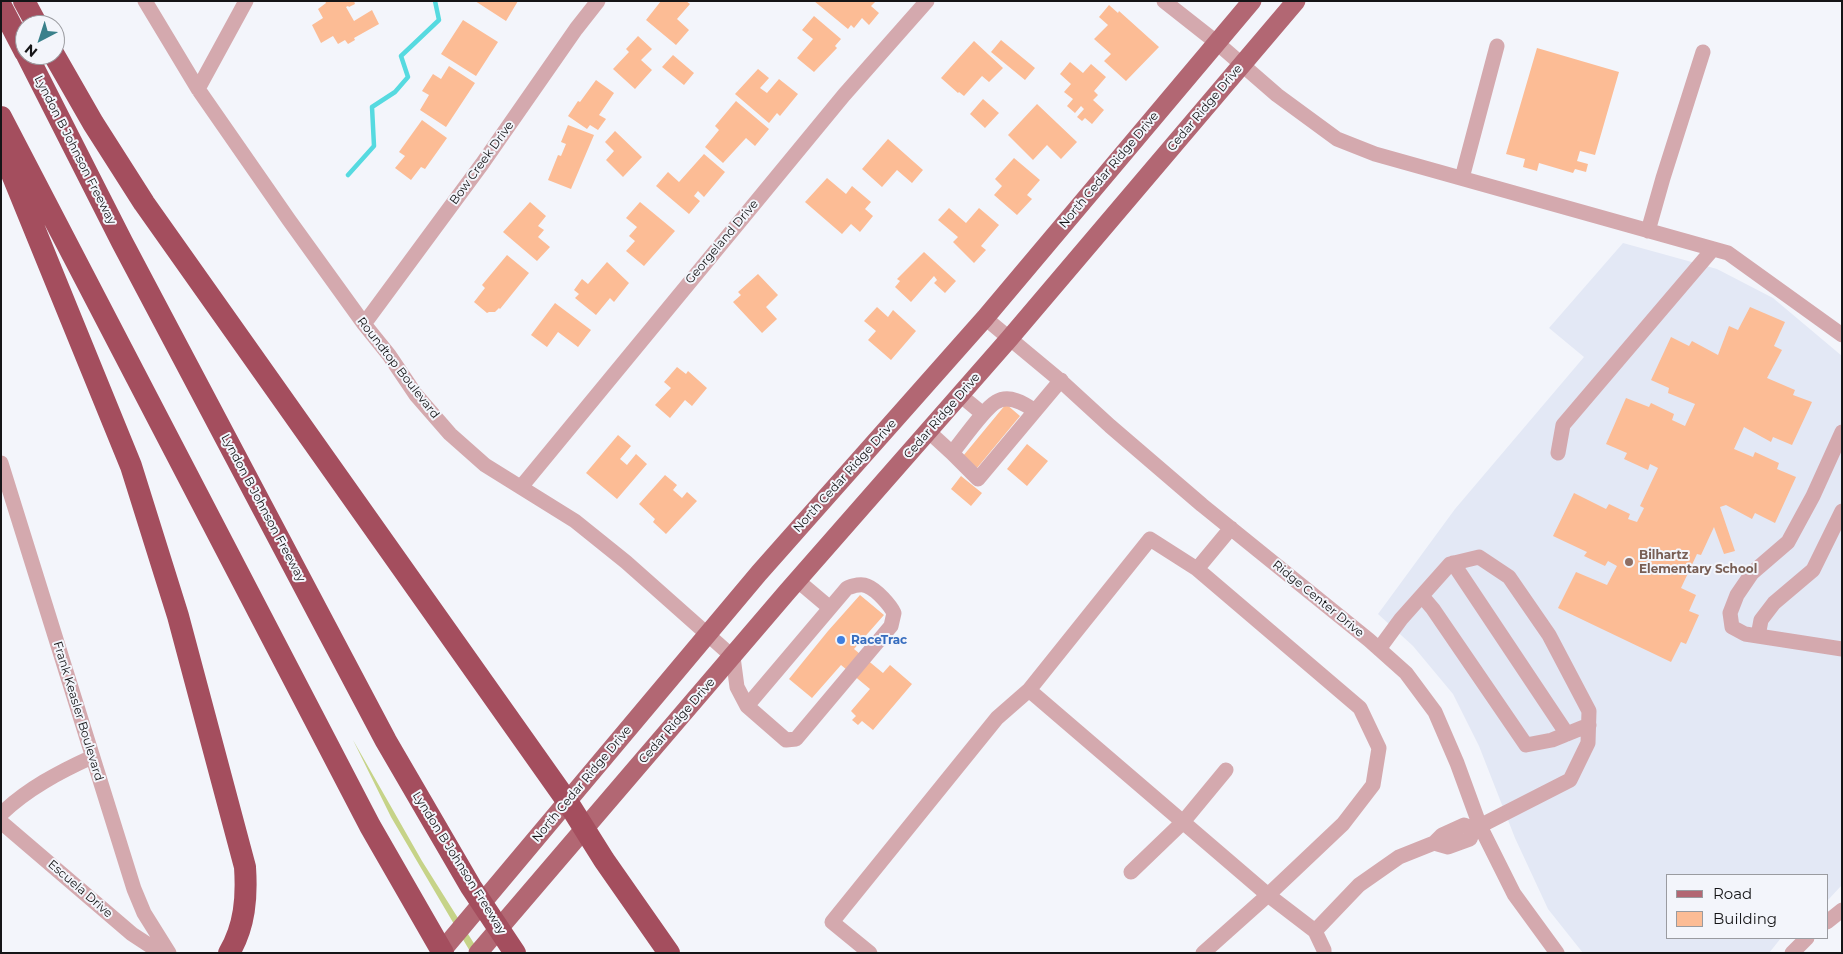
<!DOCTYPE html>
<html>
<head>
<meta charset="utf-8">
<style>
	body { margin:0 }
	#map { position:relative; width:1843px; height:954px; overflow:hidden; background:#f3f5fb; font-family:Montserrat,sans-serif }
	canvas { display:block }
	.frame { position:absolute; inset:0; border:2px solid #151517; pointer-events:none }
	.legend { position:absolute; left:1666px; top:874px; width:162px; height:65px; box-sizing:border-box; background:#f3f5fb; border:1px solid #9a9ba0; margin:0; padding:6px 9px; list-style:none; font-size:15px; color:#151517 }
	.legend li { display:flex; align-items:center; gap:10px; height:25px }
	.legend b { width:25px; border:1px solid #9a9ba0 }
	.north { position:absolute; left:15px; top:15px; width:50px; height:50px; box-sizing:border-box; background:#f3f5fb; border:1px solid #9a9ba0; border-radius:50%; rotate:220deg; font-size:14px; font-weight:700; line-height:20px; text-align:center; color:#151517 }
	.north::after { content:''; display:block; margin:auto; width:18px; height:22px; background:#3a808b; clip-path:polygon(50% 0,100% 100%,50% 72%,0 100%) }
</style>
</head>
<body>
<div id="map">
<canvas width="1843" height="954"></canvas>
<div class="frame"></div>
<ul class="legend">
<li><b style="height:6px;background:#b26773"></b>Road</li>
<li><b style="height:14px;background:#fcbc95"></b>Building</li>
</ul>
<div class="north">N</div>
</div>
<script>
const ctx = document.querySelector('canvas').getContext('2d');
ctx.lineJoin = 'round';
function fill(path, color) { ctx.fillStyle = color; ctx.fill(path, 'evenodd'); }
function strokePath(path, color, width, dash) { ctx.strokeStyle = color; ctx.lineWidth = width; ctx.lineCap = dash ? 'butt' : 'round'; ctx.setLineDash(dash || []); ctx.stroke(path); }
function write(font, color, halo, rows, align = 'center') {
  ctx.font = font + ' Montserrat,sans-serif'; ctx.lineWidth = 4; ctx.setLineDash([]); ctx.textBaseline = 'middle'; ctx.strokeStyle = halo; ctx.fillStyle = color; for (const [text, x, y, turn = 0] of rows) {
    ctx.save(); ctx.translate(x, y); ctx.rotate((+turn || 0) * Math.PI / 180); ctx.textAlign = isNaN(turn) ? turn : align; if (halo) ctx.strokeText(text, 0, 0); ctx.fillText(text, 0, 0); ctx.restore();
  }
}
fill(new Path2D(`
	M1623 243 1717 269 1773 298 1842 356V885L1827 901V875H1667V938H1781L1769 953H1583L1548 909 1515 838 1479 746 1453 694 1413 646 1378 614 1455 509 1584 357 1549 328Z`), '#e3e8f5');
fill(new Path2D(`
	M353 740 422 861 480 953H471L391 817Z`), '#c6d388');
strokePath(new Path2D(`
	M348 175 374 146 372 107 395 92 408 77 401 56 439 20 435 1`), '#56dae0', 4.5);
fill(new Path2D(`
	M325 1H354L355 4 349 7 348 6 346 7 354 21 372 10 379 24 354 38 355 40 348 44 345 40 338 44 333 36 321 43 312 25 323 18 318 9 326 3Z
	M475 1H518L506 21Z
	M661 1H686L690 4 677 19 689 30 676 45 646 20Z
	M814 1H876L871 6 879 13 869 25 862 18 854 28 851 25 848 29Z
	M1109 5 1118 13 1119 11 1159 47 1126 81 1104 61 1111 54 1094 39 1108 25 1099 17Z
	M814 16 841 39 835 46 837 48 814 72 797 58 813 39 802 30Z
	M463 20 498 42 476 76 441 54Z
	M638 36 652 49 641 60 652 70 635 89 613 69 629 52 626 49Z
	M1001 40 1035 68 1025 80 991 52Z
	M974 41 1003 68 989 82 982 76 964 96 959 92 958 93 941 78Z
	M1537 48 1619 72 1595 155 1580 151 1577 161 1588 164 1586 172 1575 169 1573 173 1539 163 1537 171 1523 167 1525 159 1506 154Z
	M673 55 694 73 684 85 662 67Z
	M1070 62 1083 73 1091 64 1106 77 1094 91 1098 95 1093 100 1104 110 1092 124 1085 118 1082 121 1077 117 1084 109 1081 106 1075 113 1067 106 1073 99 1064 92 1071 84 1060 74Z
	M449 66 475 83 446 127 420 110 429 95 422 91 433 74 441 79Z
	M758 69 769 78 760 88 767 93 779 79 798 94 780 116 777 113 769 123 735 94Z
	M596 80 614 93 599 115 606 119 598 130 590 125 587 129 568 116 578 101 580 102Z
	M983 99 999 113 985 128 970 114Z
	M736 101 769 129 755 146 746 138 723 163 705 147 719 130 715 126Z
	M1037 104 1077 142 1061 159 1047 145 1033 160 1008 135Z
	M422 120 447 138 425 169 421 167 411 180 395 168 405 156 399 152Z
	M568 125 594 135 571 189 548 180 558 155 561 156 566 144 561 142Z
	M615 131 642 157 623 177 606 160 614 151 605 142Z
	M888 139 923 170 912 183 897 170 882 187 862 169Z
	M704 154 725 172 704 197 698 191 694 196 700 201 689 214 656 186 668 172 679 182Z
	M1014 158 1040 180 1027 195 1032 199 1017 215 994 195 1002 186 995 179Z
	M827 178 846 194 852 186 871 202 865 209 873 216 860 232 851 224 842 234 805 202Z
	M530 202 546 216 538 226 544 230 538 237 550 247 537 261 503 232Z
	M640 202 675 231 644 266 626 251 635 241 629 236 637 227 626 218Z
	M949 208 966 223 979 208 999 225 981 246 986 250 974 263 953 242 958 237 938 220Z
	M924 252 956 281 945 293 934 283 937 280 934 276 911 302 895 287 900 281 897 279Z
	M507 255 529 273 500 309 499 308 495 312H489L487 313 474 302 485 288 482 285Z
	M607 262 629 283 614 302 610 298 596 315 575 298 579 294 574 290 582 279 588 284Z
	M758 274 778 295 766 307 777 319 762 333 733 302 741 295 738 292Z
	M555 303 591 330 578 347 558 332 547 347 531 335Z
	M877 307 888 317 893 310 916 331 891 360 868 340 876 331 864 321Z
	M1750 307 1785 322 1774 346 1782 350 1767 378 1795 390 1793 395 1812 402 1792 445 1773 437 1771 442 1744 427 1734 449 1753 457 1755 452 1779 463 1777 469 1796 477 1775 523 1755 513 1752 519 1726 505 1720 507 1735 551 1724 554 1714 527 1701 555 1697 554 1681 588 1696 595 1689 611 1699 615 1686 644 1681 642 1671 662 1558 608 1576 572 1607 585 1617 566 1608 561 1605 566 1584 556 1587 552 1553 536 1574 493 1606 509 1609 504 1630 514 1628 519 1637 522 1644 508 1640 506 1658 468 1650 464 1648 470 1624 459 1627 453 1606 444 1626 398 1649 407 1651 403 1674 414 1672 420 1685 426 1695 404 1668 393 1669 388 1651 380 1671 337 1689 346 1692 341 1718 355 1729 326 1738 330Z
	M677 367 686 374 688 371 707 388 692 406 685 400 670 418 655 405 671 388 664 382Z
	M1006 404 1020 416 977 468 963 456Z
	M618 435 631 446 620 459 627 465 636 454 647 464 617 499 586 473Z
	M1027 444 1048 461 1027 486 1007 469Z
	M665 475 677 485 673 490 682 498 687 492 697 501 666 534 653 522 655 519 639 504Z
	M961 476 982 493 971 506 951 489Z
	M860 595 884 615 854 649 883 673 890 665 912 684 873 730 862 721 858 725 852 720 856 716 851 711 870 689 841 665 812 698 789 679 828 631Z`), '#fcbc95');
strokePath(new Path2D(`
	M145 1 198 89 289 220 364 324 389 355 416 395 450 434 485 465 575 521 626 562 733 657 737 687 747 706 786 740 796 739 891 626 894 613C890 605 877 590 867 586 861 583 853 586 847 588L747 706
	M1164 1 1216 42 1277 95 1337 139 1375 154 1728 253 1842 335
	M198 89 246 1
	M1462 178 1497 46
	M1648 231 1663 178 1703 52
	M985 318 1062 382 1110 426 1202 505 1369 640 1406 673 1435 712 1457 763 1480 826 1514 894 1557 953
	M364 324 482 164 576 29 598 1
	M960 395 983 414
	M928 431 952 453C962 441 984 409 996 402 1009 394 1024 403 1035 411
	M1842 432 1813 496 1788 542 1752 573 1737 595 1730 613 1732 627 1745 634 1842 649
	M952 453 978 479 1061 380
	M1558 453 1563 425 1713 249
	M1 463 134 889 144 913 169 953
	M521 487 844 95 927 1
	M1453 563 1567 734
	M1197 569 1360 708 1379 748 1373 785 1343 824 1268 895 1029 690 1150 539 1197 569 1231 528
	M798 581 830 608
	M1422 596 1433 609 1526 745 1552 740 1589 725
	M1758 636 1761 620 1774 603 1813 570 1842 511
	M1379 649 1401 619 1450 564 1479 557 1509 577 1549 635 1589 711 1588 743 1570 780 1474 829 1470 839 1448 847 1434 843
	M1 814C27 789 59 772 92 757
	M1 822 132 934 161 953
	M1131 872 1183 822 1226 770
	M1827 922 1842 910
	M1315 931 1359 885 1399 857 1434 843 1442 835 1464 825 1474 829
	M870 953 832 922 997 718 1029 690
	M1203 953 1268 895 1315 931 1324 950V953
	M1792 953 1807 938`), '#d4a9ae', 15);
strokePath(new Path2D(`
	M440 953 759 573 985 318 1252 1
	M478 953 787 592 1009 339 1296 1`), '#b26773', 19);
strokePath(new Path2D(`
	M24 1 37 25
	M1 6 25 52
	M27 55 122 242 386 741 471 887 515 953
	M54 55 93 123 144 203 567 801 604 860 669 953
	M1 117 370 826 443 953
	M1 147 131 466 178 616 245 867C247 897 245 926 229 953`), '#a44e5e', 22);
for (const [x, y, r, color] of [
	[1629,562,5,"#8d6e63"],
	[841,640,5,"#3f7fe0"]
]) { const dot = new Path2D(); dot.arc(x, y, r, 0, 2 * Math.PI); ctx.fillStyle = color; ctx.fill(dot); strokePath(dot, '#f3f5fb', 2); }
write('12px', '#151517', '#f3f5fb', [
	["Cedar Ridge Drive",1205,108,-50],
	["Lyndon B Johnson Freeway",75,150,63],
	["Bow Creek Drive",482,163,-54],
	["North Cedar Ridge Drive",1109,170,-50],
	["Georgeland Drive",722,242,-50],
	["Roundtop Boulevard",398,368,52],
	["Cedar Ridge Drive",942,416,-49],
	["North Cedar Ridge Drive",845,476,-48],
	["Lyndon B Johnson Freeway",263,508,62],
	["Ridge Center Drive",1318,599,39],
	["Frank Keasler Boulevard",78,711,73],
	["Cedar Ridge Drive",677,721,-49],
	["North Cedar Ridge Drive",582,784,-50],
	["Lyndon B Johnson Freeway",459,863,58],
	["Escuela Drive",80,889,41]
]);
write('bold 12px', '#785e54', '#f3f5fb', [
	["Bilhartz",1639,555],
	["Elementary School",1639,569]
], 'left');
write('bold 12px', '#366cbe', '#f3f5fb', [
	["RaceTrac",851,640]
], 'left');
</script>
</body>
</html>
